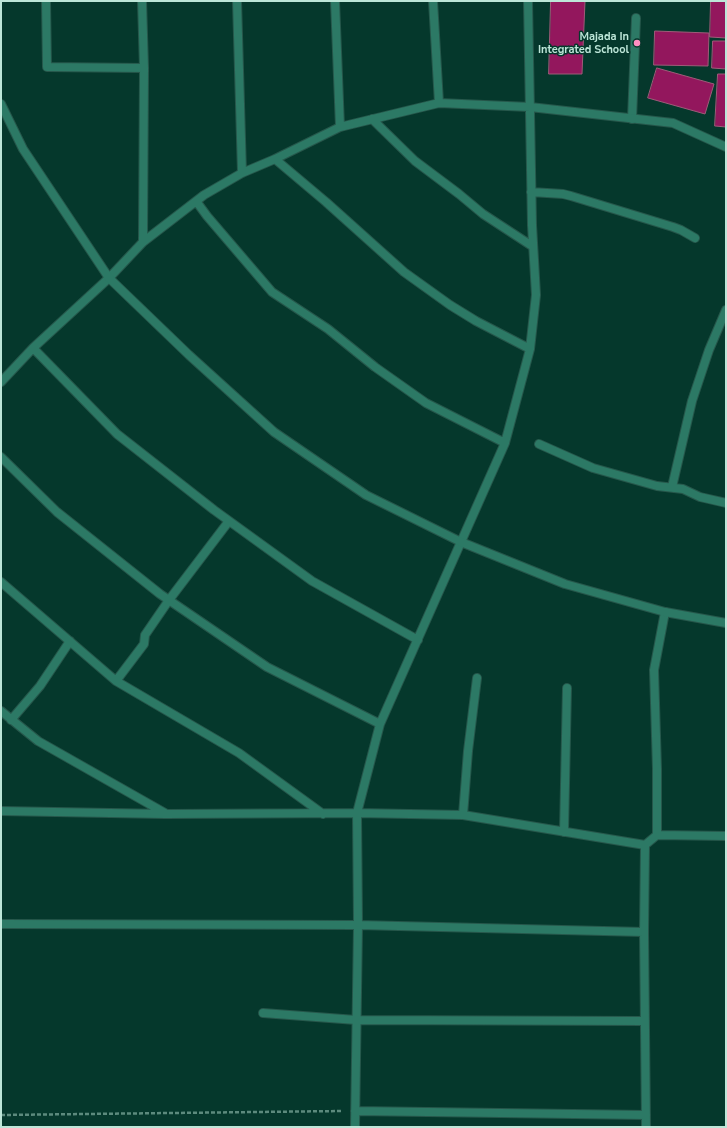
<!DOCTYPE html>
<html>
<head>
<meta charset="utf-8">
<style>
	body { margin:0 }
	#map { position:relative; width:727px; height:1128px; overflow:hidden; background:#05382c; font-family:"Nunito Sans",sans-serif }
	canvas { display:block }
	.frame { position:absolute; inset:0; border:2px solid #bde6d8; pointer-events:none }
</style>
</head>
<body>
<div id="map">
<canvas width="727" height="1128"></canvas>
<div class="frame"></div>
</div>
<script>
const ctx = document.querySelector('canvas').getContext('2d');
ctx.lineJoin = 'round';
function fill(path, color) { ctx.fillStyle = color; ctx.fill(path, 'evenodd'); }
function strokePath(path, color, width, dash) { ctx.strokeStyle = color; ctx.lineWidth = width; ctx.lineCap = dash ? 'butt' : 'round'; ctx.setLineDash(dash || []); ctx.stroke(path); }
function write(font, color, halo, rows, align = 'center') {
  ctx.font = font + ' "Nunito Sans",sans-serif'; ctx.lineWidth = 3; ctx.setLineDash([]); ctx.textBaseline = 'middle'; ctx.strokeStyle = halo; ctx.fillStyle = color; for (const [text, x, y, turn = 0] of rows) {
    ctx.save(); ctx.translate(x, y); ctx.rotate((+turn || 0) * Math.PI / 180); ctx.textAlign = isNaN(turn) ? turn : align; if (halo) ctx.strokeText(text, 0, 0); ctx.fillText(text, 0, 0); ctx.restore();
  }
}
const building = new Path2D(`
	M551 1H585L582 74H549Z
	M711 1H726V38L710 37Z
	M655 31 709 33 708 66 654 65Z
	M713 41H726V69L712 68Z
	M657 68 714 84 705 114 648 98Z
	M718 74H726V127L715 126Z`);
fill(building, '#93175d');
strokePath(building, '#9e5c79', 1);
const service = new Path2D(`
	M632 119 636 18
	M263 1013 356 1020`);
const minor = new Path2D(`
	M46 1 47 67 144 68
	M142 1 144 68 143 242
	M237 1 242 173
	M335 1 340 127
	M433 1 439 103
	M372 119 415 161 459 194 483 214 532 246
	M275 159 326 202 404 272 450 305 476 321 530 349
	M531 192 563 194 571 196 673 227 681 230 695 238
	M196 201 207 216 272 292 328 329 375 367 426 403 505 443
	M33 348 117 434 214 510 312 581 418 640
	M1 382 33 348 109 278 143 242 204 195 242 173 275 159 340 127 439 103 530 107 673 123 726 147
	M539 444 593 468 657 486 683 489 700 497 726 503
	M1 457 57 512 160 594 267 667 380 724
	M672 487 692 401 709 350 726 310
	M1 582 116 681 239 753 323 814
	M116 681 144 644 145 635 169 600 229 521
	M1 711 38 741 165 813
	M11 720 40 686 70 641
	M1 811 165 814 357 813 463 815 645 845 657 835 726 836
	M463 815 468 751 477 678
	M564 832 567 688
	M657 835V769L654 670 665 612
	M645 845 644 932 646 1127
	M1 924 358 925 644 932
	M356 1020 645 1021
	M355 1111 646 1115
	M355 1127 358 925 357 813 380 724 505 443 530 349 536 295 532 225 528 1`);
const tertiary = new Path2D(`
	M1 104 23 149 109 278 189 355 274 432 366 495 461 542 565 584 665 612 726 623`);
strokePath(service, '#26574b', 10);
strokePath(minor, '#26574b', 10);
strokePath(tertiary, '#26574b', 10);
strokePath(new Path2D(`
	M1 1115 342 1111`), '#5c8a7d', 2.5, [4, 2]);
strokePath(service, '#2c7965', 8);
strokePath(minor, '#2c7965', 8);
strokePath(tertiary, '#2c7965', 8);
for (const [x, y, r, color] of [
	[637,43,4,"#fd8ec0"]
]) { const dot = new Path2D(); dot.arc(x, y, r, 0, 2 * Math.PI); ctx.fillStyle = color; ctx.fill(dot); strokePath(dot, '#05382c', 1.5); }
write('bold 11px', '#bde6d8', '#05382c', [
	["Majada In",629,37],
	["Integrated School",629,50]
], 'right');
</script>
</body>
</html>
